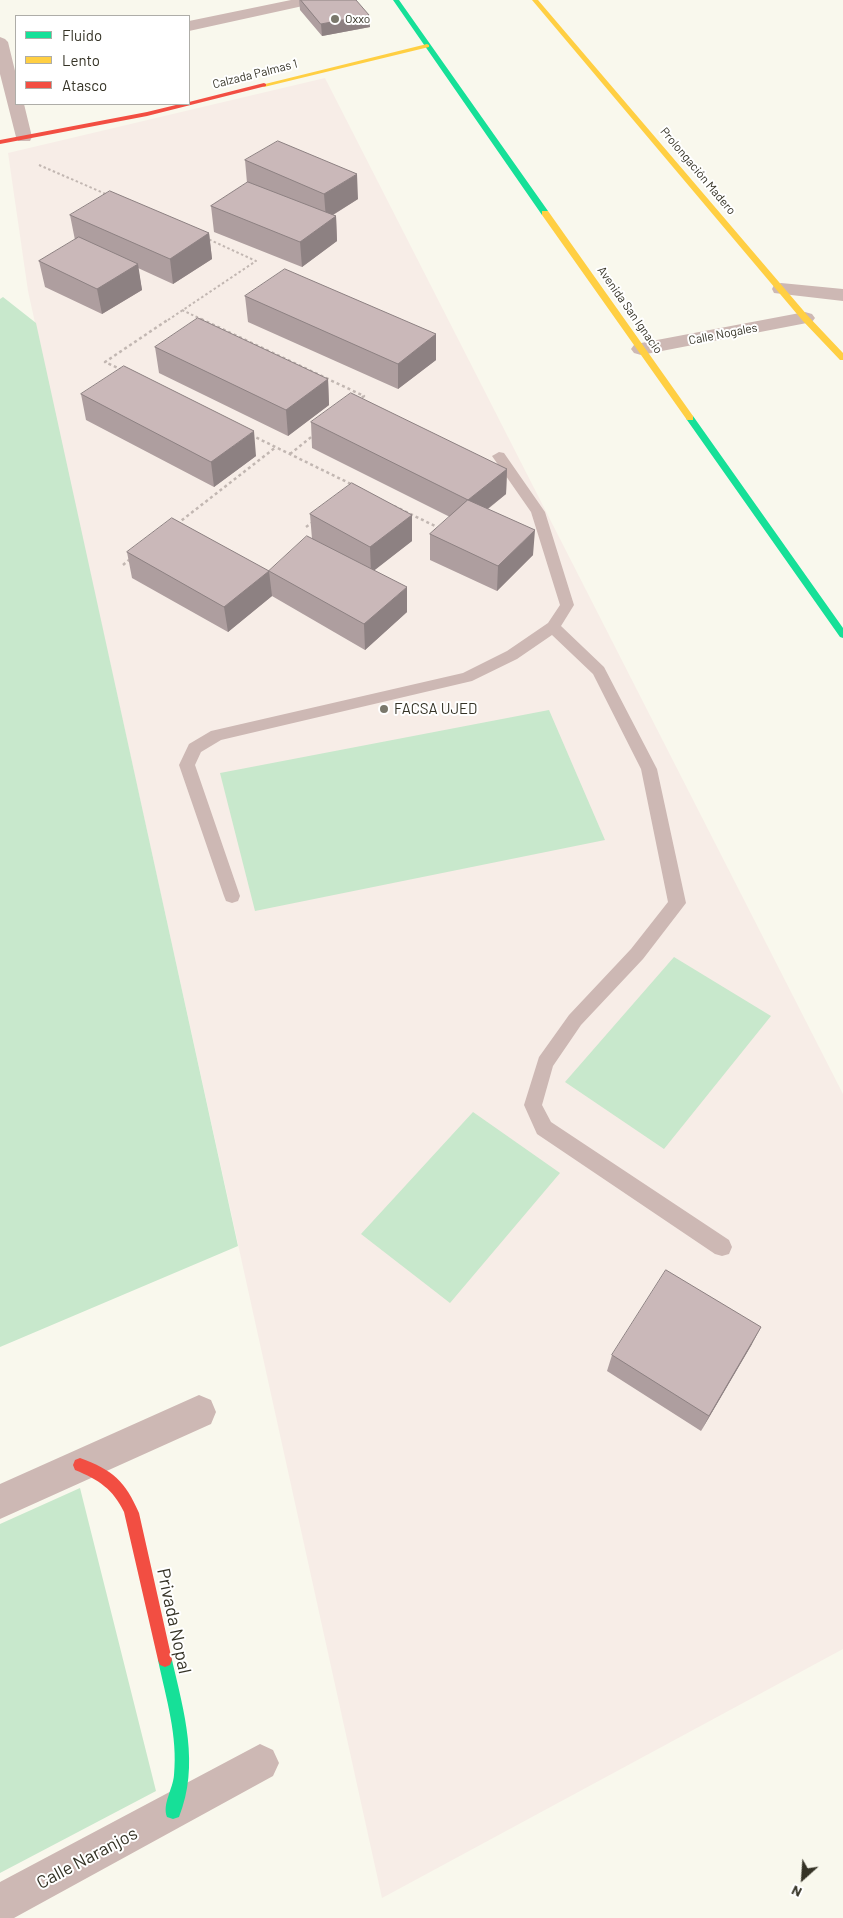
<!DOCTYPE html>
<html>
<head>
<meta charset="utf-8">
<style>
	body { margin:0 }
	#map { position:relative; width:843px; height:1918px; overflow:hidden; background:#f9f8ed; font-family:Barlow,sans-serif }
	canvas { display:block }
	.legend { position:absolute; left:15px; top:15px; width:175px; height:90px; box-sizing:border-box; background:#fff; border:1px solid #aeada8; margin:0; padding:6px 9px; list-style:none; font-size:15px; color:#353326 }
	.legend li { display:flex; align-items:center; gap:10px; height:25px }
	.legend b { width:25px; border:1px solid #aeada8 }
	.north { position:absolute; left:778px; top:1853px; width:50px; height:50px; -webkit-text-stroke:4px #fff; paint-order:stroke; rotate:206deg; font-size:14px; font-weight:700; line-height:20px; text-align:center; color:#353326 }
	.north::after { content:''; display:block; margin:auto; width:18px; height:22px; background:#353326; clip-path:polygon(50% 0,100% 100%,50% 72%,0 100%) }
</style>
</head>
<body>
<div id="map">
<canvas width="843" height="1918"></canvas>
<ul class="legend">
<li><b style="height:6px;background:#16e098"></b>Fluido</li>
<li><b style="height:6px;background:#ffcf43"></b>Lento</li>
<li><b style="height:6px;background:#f24e42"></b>Atasco</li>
</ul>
<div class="north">N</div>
</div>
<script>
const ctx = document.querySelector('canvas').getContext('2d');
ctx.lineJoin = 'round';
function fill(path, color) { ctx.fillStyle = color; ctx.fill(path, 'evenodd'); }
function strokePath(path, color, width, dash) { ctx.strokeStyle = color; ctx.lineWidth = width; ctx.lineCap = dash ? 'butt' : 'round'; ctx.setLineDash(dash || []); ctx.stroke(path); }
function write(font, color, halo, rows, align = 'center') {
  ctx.font = font + ' Barlow,sans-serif'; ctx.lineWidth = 4; ctx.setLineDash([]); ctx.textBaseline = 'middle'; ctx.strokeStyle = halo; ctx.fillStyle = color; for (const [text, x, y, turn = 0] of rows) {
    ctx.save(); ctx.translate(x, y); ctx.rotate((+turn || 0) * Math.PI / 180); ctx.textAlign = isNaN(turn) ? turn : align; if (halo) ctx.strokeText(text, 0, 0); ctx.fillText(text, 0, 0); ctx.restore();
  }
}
fill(new Path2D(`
	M325 78 843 1094V1649L382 1898 28 291 8 153Z`), '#f7ede7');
fill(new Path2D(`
	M3 297 36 323 238 1246 0 1347V299Z
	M549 710 605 840 255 911 220 773Z
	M674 957 771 1016 664 1149 565 1082Z
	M473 1112 560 1173 450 1303 361 1234Z
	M80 1488 156 1791 0 1873V1524Z`), '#c8e8cc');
strokePath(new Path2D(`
	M39 165 108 195
	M182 310 203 320
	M168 320 256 261 208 239`), '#c2b7b2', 2, [2.5, 2.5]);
strokePath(new Path2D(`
	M201 319 364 396 359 400
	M122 370 105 362 169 319
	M251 435 353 485
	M290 454 315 434
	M394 506 435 526
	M177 524 276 447
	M306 527 313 522
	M123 565 130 559`), '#c2b7b2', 2.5, [3, 3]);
fill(new Path2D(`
	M499 452 504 453 545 512 574 605 561 626 604 667 657 769 686 903 643 959 581 1025 553 1066 542 1105 551 1122 729 1240 732 1247 729 1254 722 1256 715 1254 537 1134 524 1105 539 1057 569 1015 631 949 668 902 641 769 593 674 552 635 517 659 472 681 221 740 201 752 195 765 240 896 238 901 232 903 226 901 224 896 179 765 189 744 211 731 463 673 507 651 548 623 560 605 531 512 492 456Z`), '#cdb8b4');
fill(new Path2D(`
	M291 0H319L317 3 312 4 189 31V21Z
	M0 37 5 39 8 42 16 75V104H24L32 137 30 141H18L16 137 0 74Z
	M781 283 843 289V301L774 293 772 289 774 285Z
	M805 312 812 314 815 318 812 322 641 355 634 353 631 349 634 345 641 343Z
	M199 1395 211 1400 216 1412 211 1424 0 1519V1484Z
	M260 1744 273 1750 279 1763 273 1776 14 1918H0V1882Z`), '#cdb8b4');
fill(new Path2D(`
	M393 0H399L548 211V215H542Z
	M690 415 693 416 843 628V638L840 637 687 420 686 418Z
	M165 1653 170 1655 172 1660C184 1712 200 1765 179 1817L173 1819 167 1817C162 1804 173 1789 174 1775 178 1736 166 1698 158 1660L160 1655Z`), '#16e098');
fill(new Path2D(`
	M532 0H538L808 316 843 353V360H840L802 320Z
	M427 44 429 45V47L264 87 261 85Z
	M542 211H548L693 416V420H687L542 215Z`), '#ffcf43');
fill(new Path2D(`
	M264 83 266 84V86L147 116 0 144V140L147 112 180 104H189V102Z
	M80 1458C113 1470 125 1481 139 1513L172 1660 170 1665 165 1667 160 1665 158 1660 124 1512C113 1489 99 1480 75 1470L73 1465 75 1460Z`), '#f24e42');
fill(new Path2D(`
	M299 0H356L370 27 322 36 300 10Z
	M245 160 358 199 333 215 336 216 337 241 302 267 214 232 211 206 247 183Z
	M70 215 209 233 212 259 173 284 138 268 142 290 102 314 45 287 39 261 75 240Z
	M245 296 436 334V360L398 389 248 322Z
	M155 347 328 379 329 405 288 436 159 373Z
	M81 394 256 456 214 487 86 420Z
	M311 422 507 469 506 494 488 509 533 555 497 591 430 560V534L450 517 312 448Z
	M310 514 412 515V541L374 570 407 612 365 650 272 596 228 632 132 578 127 552 269 571 312 539Z
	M752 1344 701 1431 607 1371 612 1355Z`), '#ae9e9f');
fill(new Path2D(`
	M369 15 370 27 322 36 321 24Z
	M357 174 358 199 326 219 324 194Z
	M336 216 337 241 302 267 300 242Z
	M209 233 212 259 173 284 170 259Z
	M138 264 142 290 102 314 97 289Z
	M436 334V360L398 389V364Z
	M328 379 329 405 288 436 286 410Z
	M254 431 256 456 214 487 211 462Z
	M507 469 506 494 467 525 468 500Z
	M412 515V541L371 573 370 547Z
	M535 530 533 555 497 591 498 566Z
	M269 571 272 596 228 632 224 607Z
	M407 587V612L365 650 364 624Z
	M761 1327 752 1344 701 1431 709 1416Z`), '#8d8182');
const building = new Path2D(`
	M301 0H356L369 15 321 24Z
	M278 141 357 174 324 194 245 160Z
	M248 182 336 216 300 242 211 206Z
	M110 191 209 233 170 259 70 215Z
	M79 237 138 264 97 289 39 261Z
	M285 269 436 334 398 364 245 296Z
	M198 318 328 379 286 410 155 347Z
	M124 366 254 431 211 462 81 394Z
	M351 393 507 469 468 500 311 422Z
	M352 483 412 515 370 547 310 514Z
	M468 500 535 530 498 566 430 534Z
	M172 518 269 571 224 607 127 552Z
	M307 536 407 587 364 624 269 571Z
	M666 1270 761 1327 709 1416 612 1355Z`);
fill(building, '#cab8b9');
strokePath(building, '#8d8182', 1);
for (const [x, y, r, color] of [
	[335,19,5,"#7a786c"],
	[384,709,5,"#7a786c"]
]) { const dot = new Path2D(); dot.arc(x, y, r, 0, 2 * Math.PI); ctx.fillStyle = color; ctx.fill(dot); strokePath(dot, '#fff', 2); }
write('12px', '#353326', '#fff', [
	["Oxxo",345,19]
], 'left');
write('12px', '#353326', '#fff', [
	["Calzada Palmas 1",255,74,-14],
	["Prolongación Madero",698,171,50],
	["Avenida San Ignacio",630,310,55],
	["Calle Nogales",723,334,-11]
]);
write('15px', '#353326', '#fff', [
	["FACSA UJED",394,709]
], 'left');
write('18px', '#353326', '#fff', [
	["Privada Nopal",174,1621,78],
	["Calle Naranjos",87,1858,-28]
]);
</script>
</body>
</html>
